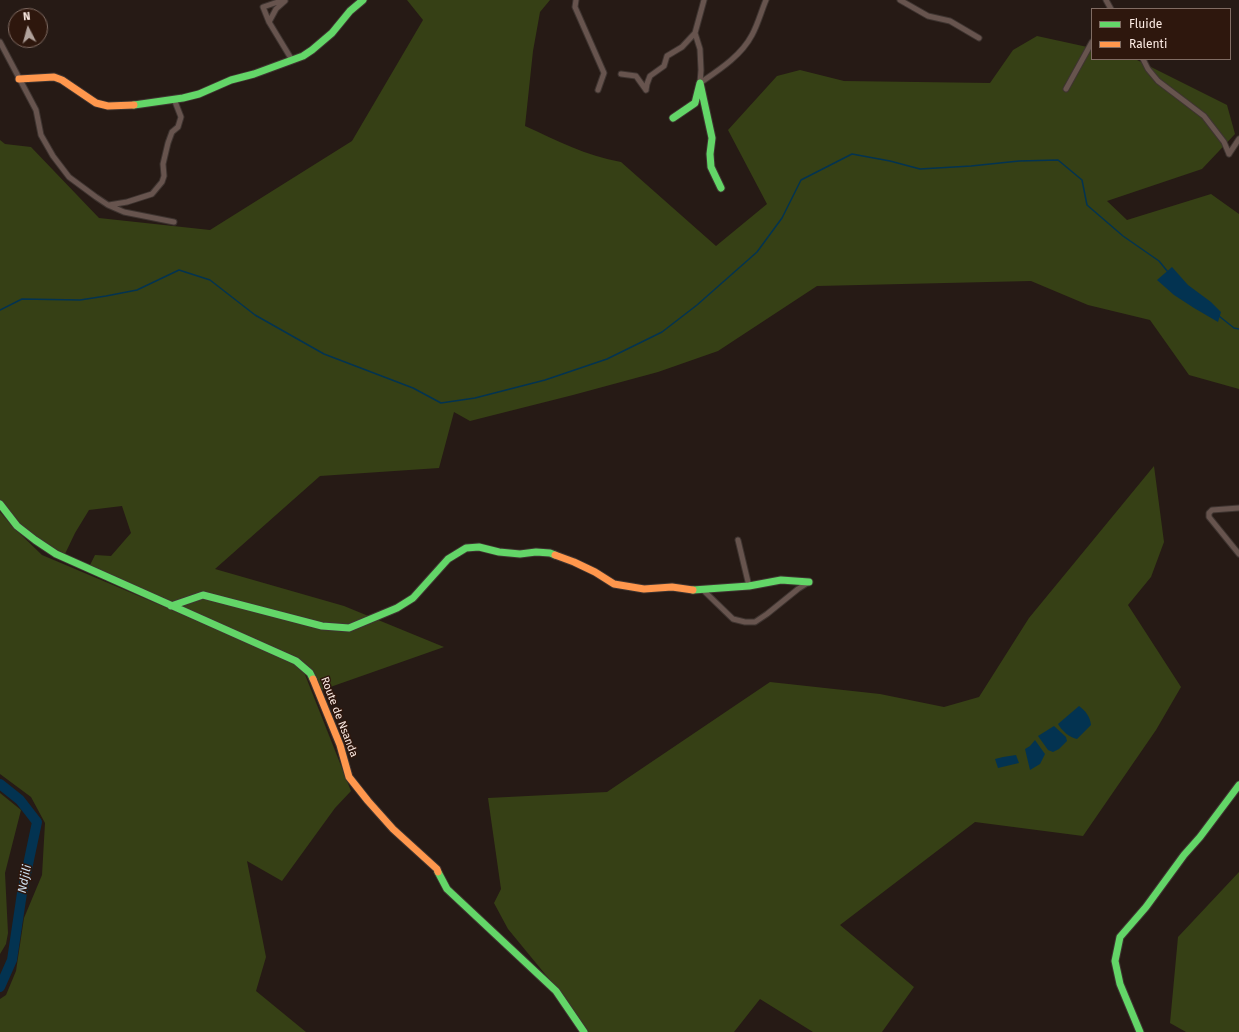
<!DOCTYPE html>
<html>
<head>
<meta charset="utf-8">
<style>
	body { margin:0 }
	#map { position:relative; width:1239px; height:1032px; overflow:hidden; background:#261a15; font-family:"Fira Sans",sans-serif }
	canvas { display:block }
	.legend { position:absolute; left:1091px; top:8px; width:140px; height:52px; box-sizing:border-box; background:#2e170d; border:1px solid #806c63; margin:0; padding:5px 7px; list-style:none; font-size:12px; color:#fcebe4 }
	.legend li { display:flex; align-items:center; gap:8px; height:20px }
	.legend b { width:20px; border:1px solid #806c63 }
	.north { position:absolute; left:8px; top:8px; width:40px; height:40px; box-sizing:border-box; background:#2e170d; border:1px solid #806c63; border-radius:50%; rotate:354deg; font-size:11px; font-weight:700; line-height:16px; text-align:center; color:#fcebe4 }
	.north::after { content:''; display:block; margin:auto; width:14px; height:18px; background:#b1a29c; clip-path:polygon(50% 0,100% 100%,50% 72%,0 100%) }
</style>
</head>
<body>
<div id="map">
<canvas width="1239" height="1032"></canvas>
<ul class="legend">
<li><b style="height:5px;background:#63d668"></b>Fluide</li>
<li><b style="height:5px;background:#ff974d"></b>Ralenti</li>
</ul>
<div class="north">N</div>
</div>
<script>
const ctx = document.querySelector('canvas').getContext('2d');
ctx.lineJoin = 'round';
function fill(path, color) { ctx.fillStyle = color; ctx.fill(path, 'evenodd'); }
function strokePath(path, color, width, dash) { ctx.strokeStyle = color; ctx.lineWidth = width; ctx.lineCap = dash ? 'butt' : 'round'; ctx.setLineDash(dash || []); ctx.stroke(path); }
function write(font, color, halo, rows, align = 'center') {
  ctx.font = font + ' "Fira Sans",sans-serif'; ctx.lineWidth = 3; ctx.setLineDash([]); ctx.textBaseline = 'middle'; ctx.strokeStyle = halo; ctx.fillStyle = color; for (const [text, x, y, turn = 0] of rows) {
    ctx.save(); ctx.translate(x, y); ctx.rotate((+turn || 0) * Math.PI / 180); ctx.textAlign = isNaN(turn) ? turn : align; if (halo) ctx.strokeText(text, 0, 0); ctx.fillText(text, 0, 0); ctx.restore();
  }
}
fill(new Path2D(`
	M407 0H550L540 12 533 51 525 126C556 140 586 156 621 162L716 246 767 204 728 130 777 76 800 70 844 81 990 83 1013 50 1037 36 1092 48V59H1135L1227 105 1235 134 1202 169 1107 201 1127 220 1211 194 1239 214V389L1189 375 1150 320 1088 305 1031 281 817 286 718 351 658 372 573 395 470 421 454 412 439 468 320 476 215 569 344 606 444 647 319 691 313 673 297 657 89 567 95 555 111 556 131 533 122 506 89 510 75 533 64 556 19 525 0 502V140L5 144 31 147 99 218 210 230 352 141 423 20Z
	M1154 466 1164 542 1151 577 1128 605 1181 687 1156 730 1083 836 975 822 840 925 914 987 882 1032H813L760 999 734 1032H588L554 985 508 929 494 903 501 889 488 798 607 792 770 682 880 694 944 707 979 697 1029 618Z
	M0 512 13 527 42 555 172 610 302 667 351 791 335 808 282 881 247 861 266 957 256 991 306 1032H0V999L6 995 16 971 24 918 42 875 45 823 31 797 0 774Z
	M0 793 21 810 5 873 8 933 6 944 0 954Z
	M1239 872V1032H1186L1170 1023 1178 937Z`), '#364015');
fill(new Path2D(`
	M1172 267 1188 285 1211 302 1221 312 1218 322 1194 308 1174 295 1157 280Z
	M1079 706C1086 711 1090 717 1091 725L1077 739C1070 738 1061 730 1058 724Z
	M1054 726 1066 737 1067 741 1059 749 1053 752 1048 750 1038 736Z
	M1035 740 1045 754 1040 764 1030 770 1025 749 1030 746Z
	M1016 755 1019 763 998 768 995 759 1003 757Z`), '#033351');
strokePath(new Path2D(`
	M0 310 22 299 80 300 106 296 137 290 179 270 210 280 255 315 324 354 413 388 441 403 475 398 545 380 607 359 662 332 697 305 757 252 782 218 801 180 852 154 890 161 920 169 971 166 1019 161 1058 160 1082 180 1087 205 1123 236 1159 261 1168 272
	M1219 316 1234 328 1239 329`), '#033351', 1.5);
strokePath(new Path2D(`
	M0 784 20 800 37 822 22 893 12 960 0 987`), '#033351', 10);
const street = new Path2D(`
	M284 0 263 7 269 22 292 60
	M576 0 575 7 604 73 598 90
	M900 0 928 16 950 21 979 38
	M1106 0 1111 9
	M269 22 276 9 285 1
	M0 42 36 110 41 135 53 156 69 177 96 197 108 205 124 212 174 222
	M1143 59 1148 69 1158 81 1204 116 1224 142 1229 154
	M621 74 636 76 646 90
	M700 83C719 70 741 56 752 35 758 24 761 12 766 0
	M700 83 701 70 700 49 695 33 704 0
	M1066 89 1092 42
	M646 90 647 84 650 76 664 66 667 56 682 47 695 33
	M1229 154 1239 139
	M109 205 127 202 152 194 162 182 164 176 163 164 168 143 172 132 178 127 181 117 174 99
	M1239 508 1212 510 1209 513V517L1239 554
	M738 540 749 586
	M702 589 733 619 745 622H755L767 614 798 589 809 582`);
const fast = new Path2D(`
	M134 105 183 98 199 94 231 80 254 74 303 56 312 50 332 33 350 11 363 0
	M673 118 695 103 700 83 712 138 710 154 711 167 721 188
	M0 504 17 526 35 540 56 554 296 661 310 673 313 679
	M693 590 749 586 781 580 809 582
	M171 606 203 595 322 626 349 628 397 608 413 598 448 559 466 548 479 547 499 552 520 554 536 552 550 553 555 555
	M438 872 447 889 556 991 584 1032
	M1140 1032 1120 984 1115 961 1120 937 1146 907 1184 855 1200 837 1239 785`);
const slow = new Path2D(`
	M19 79 54 77 62 80 96 103 108 106 134 105
	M555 555 574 562 595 572 614 584 644 589 672 587 693 590
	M313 679 340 745 349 777 368 801 393 829 437 869 438 872`);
strokePath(street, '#3e3430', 7);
strokePath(fast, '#3e3430', 9);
strokePath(slow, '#3e3430', 9);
strokePath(street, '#67544e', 5);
strokePath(fast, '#63d668', 7);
strokePath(slow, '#ff974d', 7);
write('11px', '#fcebe4', '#2e170d', [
	["Route de Nsanda",339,717,69]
]);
write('italic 12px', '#d0e5f6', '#2e170d', [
	["Ndjili",25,879,-79]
]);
</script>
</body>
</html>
